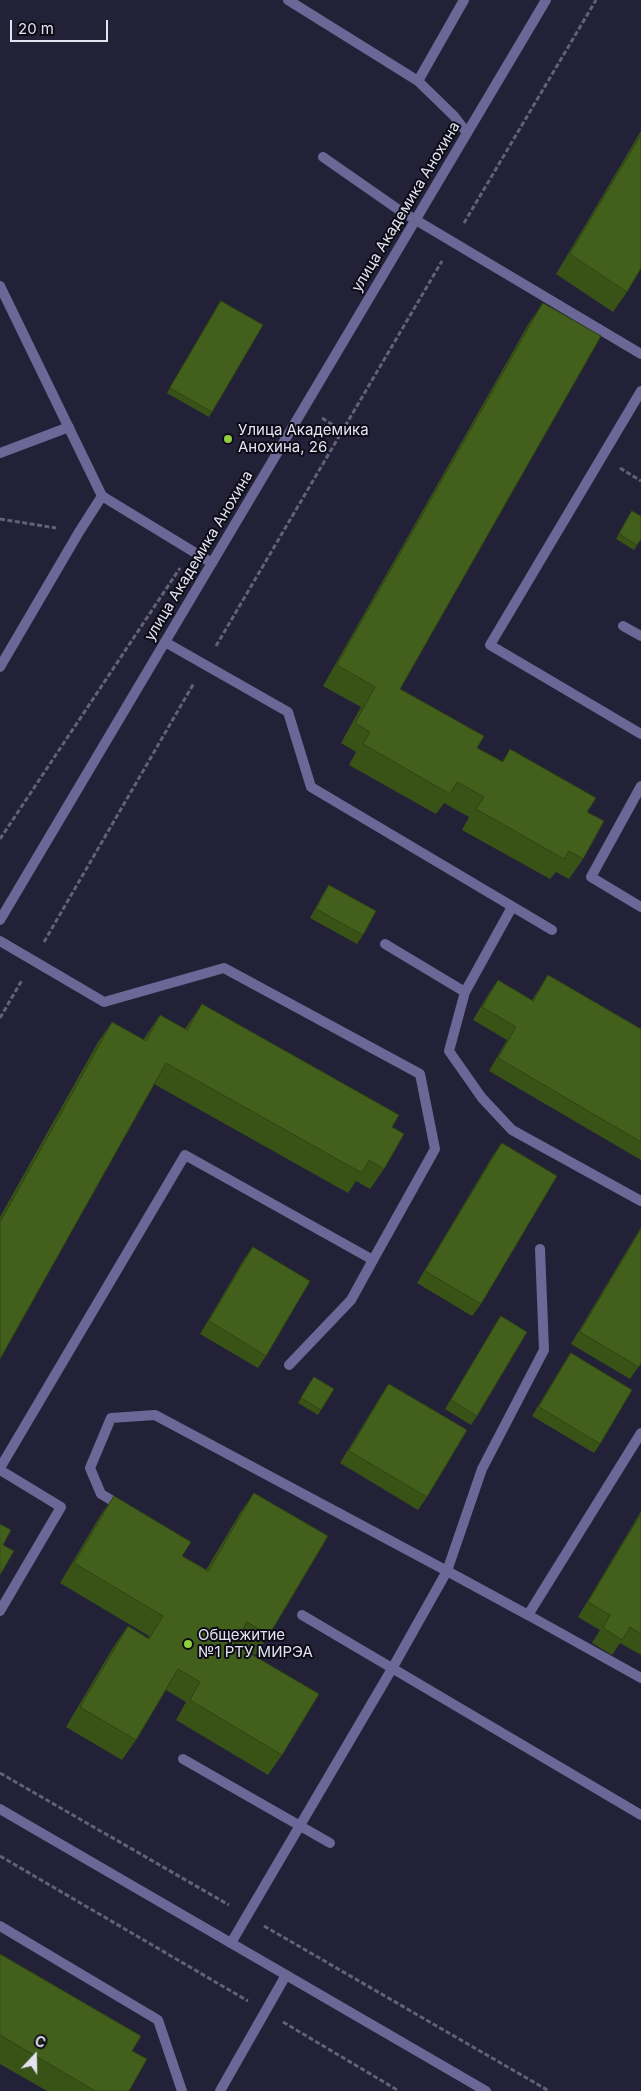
<!DOCTYPE html>
<html>
<head>
<meta charset="utf-8">
<style>
	body { margin:0 }
	#map { position:relative; width:641px; height:2091px; overflow:hidden; background:#232137; font-family:Inter,sans-serif }
	canvas { display:block }
	.north { position:absolute; left:10px; top:2031px; width:50px; height:50px; -webkit-text-stroke:4px #0d0c16; paint-order:stroke; rotate:21deg; font-size:14px; font-weight:700; line-height:20px; text-align:center; color:#e2e2f1 }
	.north::after { content:''; display:block; margin:auto; width:18px; height:22px; background:#e2e2f1; clip-path:polygon(50% 0,100% 100%,50% 72%,0 100%) }
	.scale { position:absolute; left:10px; top:20px; width:98px; height:22px; box-sizing:border-box; border:2px solid #e2e2f1; border-top:0; padding-left:6px; font-size:15px; line-height:18px; white-space:nowrap; color:#e2e2f1; -webkit-text-stroke:4px #0d0c16; paint-order:stroke }
</style>
</head>
<body>
<div id="map">
<canvas width="641" height="2091"></canvas>
<div class="north">С</div>
<div class="scale">20 m</div>
</div>
<script>
const ctx = document.querySelector('canvas').getContext('2d');
ctx.lineJoin = 'round';
function strokePath(path, color, width, dash) { ctx.strokeStyle = color; ctx.lineWidth = width; ctx.lineCap = dash ? 'butt' : 'round'; ctx.setLineDash(dash || []); ctx.stroke(path); }
function fill(path, color) { ctx.fillStyle = color; ctx.fill(path, 'evenodd'); }
function write(font, color, halo, rows, align = 'center') {
  ctx.font = font + ' Inter,sans-serif'; ctx.lineWidth = 4; ctx.setLineDash([]); ctx.textBaseline = 'middle'; ctx.strokeStyle = halo; ctx.fillStyle = color; for (const [text, x, y, turn = 0] of rows) {
    ctx.save(); ctx.translate(x, y); ctx.rotate((+turn || 0) * Math.PI / 180); ctx.textAlign = isNaN(turn) ? turn : align; if (halo) ctx.strokeText(text, 0, 0); ctx.fillText(text, 0, 0); ctx.restore();
  }
}
strokePath(new Path2D(`
	M464 223 596 0
	M322 418 342 431
	M620 468 641 481
	M0 519 56 528
	M216 646 442 261
	M0 839 180 568
	M44 942 194 683
	M0 1018 22 980
	M0 1773 229 1905
	M0 1856 248 2001
	M264 1926 549 2091
	M283 2022 399 2091`), '#636175', 3, [5, 2.5]);
strokePath(new Path2D(`
	M288 0 418 81
	M464 0 418 81 454 116 467 133
	M323 157 399 210 641 354
	M0 286 102 496 212 563
	M641 391 490 645 641 734
	M0 453 69 427
	M623 626 641 636
	M165 642 288 712 311 787 552 930
	M0 667 79 532 102 496
	M641 786 591 877 641 907
	M512 907 465 992 449 1051 482 1098 512 1130 641 1201
	M0 941 104 1002 224 968 420 1074 435 1149 373 1260 185 1155 0 1468
	M385 944 465 992
	M289 1365 351 1300 373 1260
	M0 1470 61 1507 0 1611
	M123 1507 101 1494 90 1468 111 1418 155 1415 447 1571 482 1469 544 1350 540 1249
	M302 1615 641 1815
	M528 1615 641 1678
	M183 1759 330 1843
	M0 1926 158 2020 182 2091
	M231 1943 393 1667 447 1571 528 1615 641 1433
	M220 2091 286 1975`), '#6b6796', 10);
strokePath(new Path2D(`
	M0 1809 486 2091`), '#6b6796', 10);
strokePath(new Path2D(`
	M0 920 546 0`), '#6b6796', 10);
fill(new Path2D(`
	M641 131V268L627 292 613 312 556 274Z
	M221 301 212 412 209 417 167 393Z
	M543 303 400 689 477 748 502 762 510 749 587 812 583 859 569 879 556 872 550 879 462 830 469 817 444 803 436 814 349 765 356 752 341 743 361 707 323 686 529 323Z
	M632 511 641 539 634 550 616 539Z
	M329 885 363 935 357 944 310 918 323 894Z
	M548 975 641 1029V1160L489 1071 507 1040 473 1020 489 993 498 980 532 1000Z
	M202 1004 392 1127 384 1169 370 1189 356 1181 348 1193 154 1084 0 1359V1217L98 1042 112 1022 143 1040 160 1015 185 1029Z
	M502 1143 481 1304 472 1316 417 1283 493 1155Z
	M641 1227V1363L630 1379 571 1344Z
	M253 1247 266 1356 258 1368 200 1334 244 1259Z
	M501 1316 477 1416 471 1425 445 1409 495 1325Z
	M571 1353 600 1444 594 1453 532 1416 564 1363Z
	M314 1377 321 1410 318 1415 298 1403Z
	M389 1384 427 1497 418 1510 340 1463 380 1397Z
	M254 1493 269 1635 255 1655 235 1643 282 1755 268 1775 176 1720 186 1702 166 1690 136 1740 122 1760 66 1727 114 1646 128 1626 148 1638 149 1636 60 1583 100 1516 114 1496 182 1556 206 1570 240 1513Z
	M641 1511V1655L620 1643 612 1655 592 1643 600 1630 578 1617Z
	M0 1954 132 2051 129 2091H47L0 2064Z`), '#395317');
const building = new Path2D(`
	M641 135V268L627 292 570 254Z
	M221 301 263 325 212 412 170 388Z
	M543 303 601 336 400 689 484 736 477 748 503 762 510 749 596 798 587 812 604 821 583 859 569 851 564 859 476 809 484 797 457 782 450 794 363 744 370 732 355 723 375 687 337 665Z
	M632 511 641 516V539L637 545 619 534Z
	M329 885 376 911 363 935 316 909Z
	M548 975 641 1029V1142L498 1058 516 1027 482 1007 498 980 533 1001Z
	M202 1004 399 1115 392 1127 404 1134 384 1169 369 1160 362 1173 166 1063 0 1359V1222L112 1022 146 1041 160 1015 187 1030Z
	M502 1143 557 1176 481 1304 425 1271Z
	M641 1229V1363L639 1367 580 1332Z
	M253 1247 310 1281 266 1356 209 1321Z
	M501 1316 527 1332 477 1416 451 1400Z
	M571 1353 632 1390 600 1444 539 1407Z
	M314 1377 334 1389 321 1410 301 1398Z
	M389 1384 467 1430 427 1497 349 1451Z
	M254 1493 328 1536 269 1635 247 1622 234 1644 319 1694 282 1755 190 1700 200 1682 178 1669 136 1740 80 1707 128 1626 149 1639 163 1616 74 1563 114 1496 191 1542 182 1556 208 1571Z
	M641 1514V1634L630 1627 622 1640 603 1628 610 1615 588 1602Z
	M0 1524 11 1530 3 1545 14 1551 0 1575Z
	M0 1954 141 2036 132 2051 147 2059 129 2091H95L0 2035Z`);
fill(building, '#42601b');
strokePath(building, '#2e4313', 1);
for (const [x, y, r, color] of [
	[228,439,5,"#90cd41"],
	[188,1644,5,"#90cd41"]
]) { const dot = new Path2D(); dot.arc(x, y, r, 0, 2 * Math.PI); ctx.fillStyle = color; ctx.fill(dot); strokePath(dot, '#0d0c16', 2); }
write('15px', '#e2e2f1', '#0d0c16', [
	["улица Академика Анохина",406,207,-59],
	["улица Академика Анохина",199,556,-59]
]);
write('15px', '#e2e2f1', '#0d0c16', [
	["Улица Академика",238,430],
	["Анохина, 26",238,447],
	["Общежитие",198,1635],
	["№1 РТУ МИРЭА",198,1652]
], 'left');
</script>
</body>
</html>
